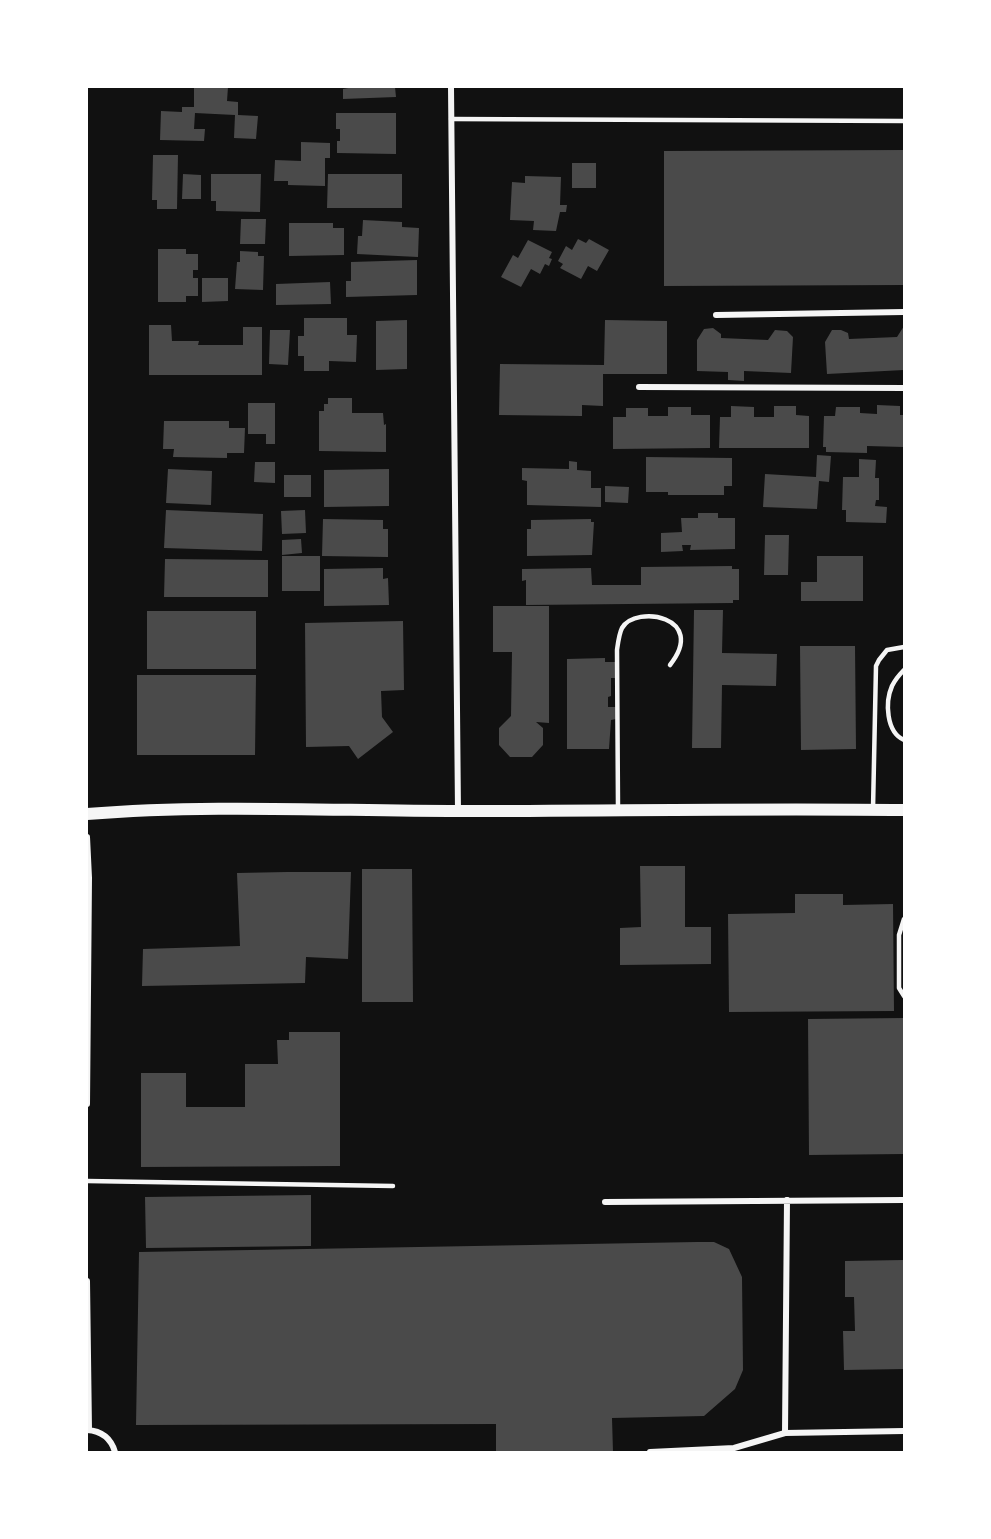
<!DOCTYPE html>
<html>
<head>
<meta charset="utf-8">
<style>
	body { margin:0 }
	#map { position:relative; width:991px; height:1539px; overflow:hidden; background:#111; font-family:Poppins,sans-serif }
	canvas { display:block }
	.frame { position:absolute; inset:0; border:88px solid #fff; pointer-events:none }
</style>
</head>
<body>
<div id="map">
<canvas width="991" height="1539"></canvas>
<div class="frame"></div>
</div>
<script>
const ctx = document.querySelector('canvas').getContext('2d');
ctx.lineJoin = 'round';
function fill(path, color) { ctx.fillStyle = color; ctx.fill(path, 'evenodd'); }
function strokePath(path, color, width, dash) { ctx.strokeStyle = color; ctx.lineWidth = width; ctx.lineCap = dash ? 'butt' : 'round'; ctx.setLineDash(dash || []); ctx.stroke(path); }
fill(new Path2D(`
	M194 87H228L227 101 238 102V115L258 116 256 139 234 138 235 115 195 113 194 129H205L204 141 160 140 161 111 182 112V107H194Z
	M354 87H395L396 97 343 99V89Z
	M336 113H396V154L337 153V141H340V129H336Z
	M301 142 330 143V158H325V186L288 185V181H274L275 160 301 161Z
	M904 150V285L664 286V151Z
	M153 155H178L177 209H157V200H152Z
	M572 163H596V188H572Z
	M183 174 201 175V199H182Z
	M211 174H261L260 212 216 211V201H211Z
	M328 174H402V208H327Z
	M525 176 561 177 560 205H567L566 212H560L556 231 533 230 534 221 510 220 512 182 525 183Z
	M241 219H266L265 244H240Z
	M363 220 402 222V227L419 228 418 257 357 254 358 236H362Z
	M289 223H333V228H344V255L289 256Z
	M578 239 586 243 589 239 609 250 597 271 588 266 581 279 560 268 563 264 558 261 566 246 572 250Z
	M528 240 552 252 549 258 552 259 549 266 545 264 540 274 531 269 521 287 501 277 513 255 518 258Z
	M158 249H186V254H198V270H193V278H198V296H186V302H158Z
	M240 251 258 252V256H264L263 290 235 289 237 262H240Z
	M417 260V295L346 297V281H351V262Z
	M202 278H228V301L202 302Z
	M330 282 331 304 276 305V284Z
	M304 318H347V335H357L356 362 329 361V371H304V356H298V336H304Z
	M407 320V369L376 370V321Z
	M605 320 667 321V374H603V406L582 405V416L499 415 500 364 604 365Z
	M149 325H171L172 341H199L198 345H243V327H262V375H149Z
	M904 326V370L827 374 825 342 832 330H841L848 333 849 339 897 337Z
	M713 328 721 334V338L768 340 775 330 787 331 793 337 791 373 744 371V381L728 380V372L697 371V340L704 329Z
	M270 330H290L288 365 269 364Z
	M328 398H352V413H383L384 425 386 424V452L319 451V411H324V404H328Z
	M248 403H275V444H266V434H248Z
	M877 405 900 406V415H904V447L867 446V453L826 452V447H823L824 416H835L836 407H860V413L877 414Z
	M731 406 754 407V417H774V406H796V415L809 416V448H719L720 417H731Z
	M668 407H691V415H710V448L613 449V417H626V408H648V416H668Z
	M164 421H229V428H245L244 453H227V458L173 457 174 449H163Z
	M817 455 831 456 829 482 819 481 817 509 763 507 765 474 816 477Z
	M646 457 732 458V486H724V495H668V492H646Z
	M859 459 876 460 875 478H879V500H876L875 506 887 507 886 523 846 522V510H842L843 477H859Z
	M569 461 577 462V470L591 471V488H601V507L527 505V481L522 480V468L569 469Z
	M255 462H275V483L254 482Z
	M168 469 212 471 211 505 166 503Z
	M389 469V506L324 507V470Z
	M284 475H311V497H284Z
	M605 486 629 487 628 503 605 502Z
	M166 510 263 514 262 551 164 548Z
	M305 510 306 533 282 534 281 511Z
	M698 513H718V518H735V549L690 550 691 545H682L683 551 661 552V533L682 532 681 518H698Z
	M323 519 383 520V529H388V557L322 556Z
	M591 519V522H594L592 555 527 556V529H531V520Z
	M765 535H789L788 575H764Z
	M301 539 302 553 282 555V540Z
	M282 556H320V591H282Z
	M817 556H863V601H801V582H817Z
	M165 559 268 560V597H164Z
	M732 566V569H739V600H733V603L526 605V580L522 581V569L591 568 592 585H641V567Z
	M383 568V579L388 578 389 605 324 606V569Z
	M493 606H549V723L536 722 543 728V745L532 757H510L499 745V728L511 716 512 652H493Z
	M694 610H723L722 653 777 654 776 686 722 685 721 748H692Z
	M147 611H256V669H147Z
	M403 621 404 690 381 691 382 717 393 732 358 759 349 746 306 747 305 623Z
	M800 646H855L856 749 801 750Z
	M605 658V662H616V678H611V696L608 697V707H616V719L611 720 609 749H567V659Z
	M137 675H256L255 755H137Z
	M640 866H685V927H711V964L620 965V928L641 927Z
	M362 869H412L413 1002H362Z
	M287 872H351L348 959 306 957 305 983 142 986 143 949 240 946 237 873Z
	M795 894H843V905L893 904 894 1011 729 1012 728 914 795 913Z
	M904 1018V1154L809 1155 808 1019Z
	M289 1032H340V1166L141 1167V1073H186V1107H245V1064H278L277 1040H289Z
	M311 1195V1246L146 1248 145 1197Z
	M697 1242H714L729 1249 742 1277 743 1370 735 1389 704 1416 612 1418 613 1452H496V1424L136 1425 139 1252Z
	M904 1260V1369L844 1370 843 1331H855L854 1297H845V1261Z`), '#4a4a4a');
strokePath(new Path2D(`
	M451 119 904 121
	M904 670C899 675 895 680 892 686 885 702 886 732 904 740
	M618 808 617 650C618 643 619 634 622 628 636 604 708 617 670 665
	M873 809 876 666 879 660 887 650 904 647
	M904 919 899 935V988L904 996
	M87 1181 393 1186`), '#f5f5f5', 4.5);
strokePath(new Path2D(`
	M451 87 458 811
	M716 315 904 312
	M639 387 904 388
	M87 837 89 878 87 1104
	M605 1202 904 1200
	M87 1281 89 1430
	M87 1430C102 1431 111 1438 115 1452
	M785 1433 787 1200
	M650 1452 734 1448 785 1433 904 1431`), '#f5f5f5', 6);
strokePath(new Path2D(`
	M87 814C211 804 335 811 459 811 607 811 756 808 904 810`), '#f5f5f5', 12);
</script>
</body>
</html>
